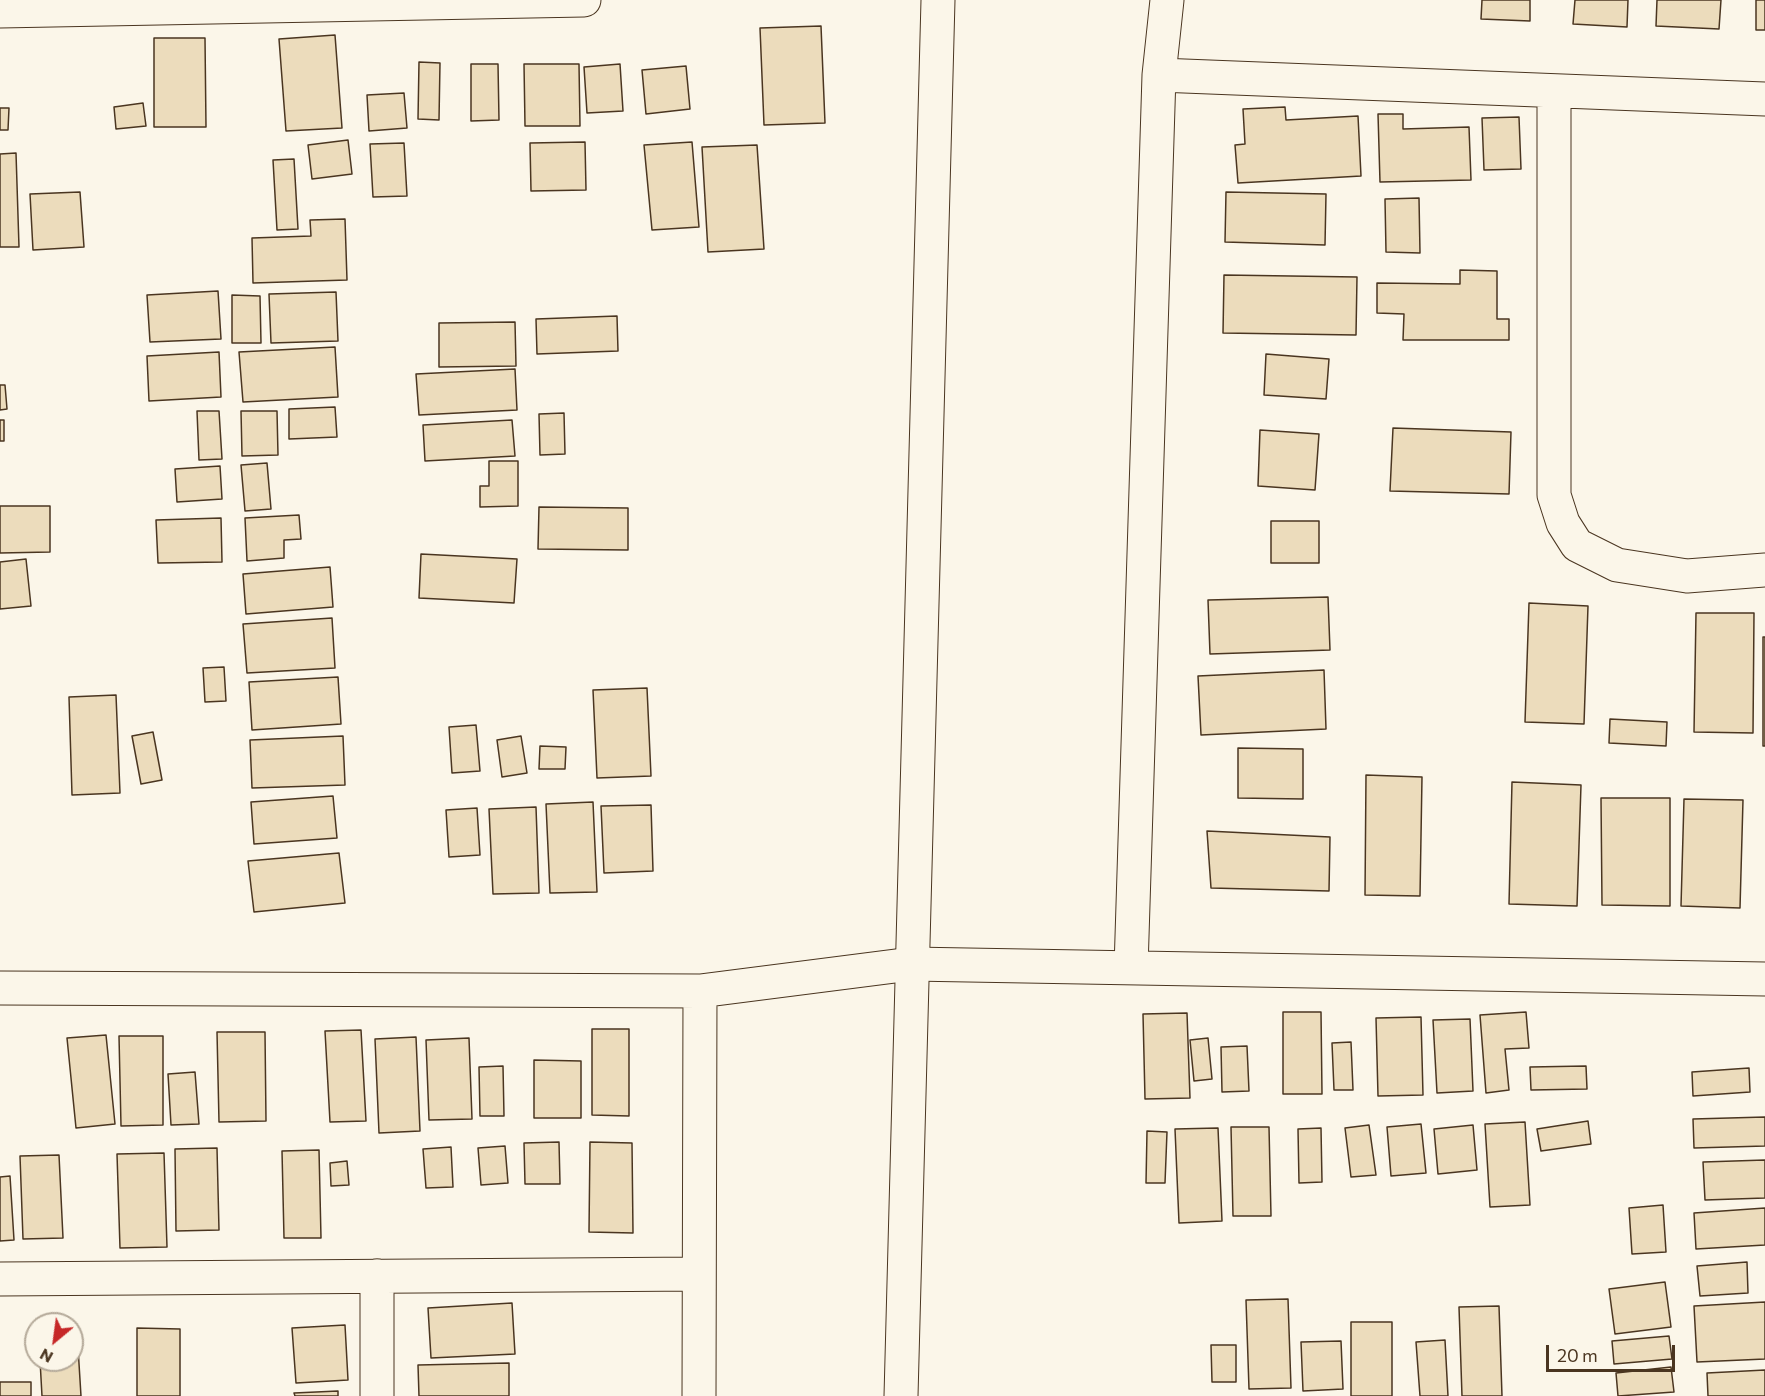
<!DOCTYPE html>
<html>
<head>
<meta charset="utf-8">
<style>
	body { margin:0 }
	#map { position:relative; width:1765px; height:1396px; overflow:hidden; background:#fbf6e9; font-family:Commissioner,sans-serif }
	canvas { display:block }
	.north { position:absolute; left:24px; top:1312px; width:60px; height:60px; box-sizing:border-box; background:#fbf6e9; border:2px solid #b4a999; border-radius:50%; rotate:209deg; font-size:16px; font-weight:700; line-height:24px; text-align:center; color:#4a3520 }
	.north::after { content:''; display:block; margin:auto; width:21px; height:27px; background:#c62828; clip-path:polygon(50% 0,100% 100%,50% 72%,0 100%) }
	.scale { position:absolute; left:1546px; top:1345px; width:129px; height:27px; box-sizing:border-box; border:3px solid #4a3520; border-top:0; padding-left:8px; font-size:18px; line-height:21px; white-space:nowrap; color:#4a3520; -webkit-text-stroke:4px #fbf6e9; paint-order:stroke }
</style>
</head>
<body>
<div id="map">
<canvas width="1765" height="1396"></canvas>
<div class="north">N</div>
<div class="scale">20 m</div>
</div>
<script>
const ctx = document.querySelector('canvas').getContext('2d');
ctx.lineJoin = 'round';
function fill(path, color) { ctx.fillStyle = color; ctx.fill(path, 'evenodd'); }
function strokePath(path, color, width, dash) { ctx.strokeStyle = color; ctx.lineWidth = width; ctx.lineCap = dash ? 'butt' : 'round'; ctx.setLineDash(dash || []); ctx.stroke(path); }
const building = new Path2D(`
	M1482 0H1530V21L1481 19Z
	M1575 0H1628L1627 27 1573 24Z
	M1657 0H1721L1719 29 1656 26Z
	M1756 0H1765V30H1756Z
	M821 26 825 123 764 125 760 28Z
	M335 35 342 128 286 131 279 39Z
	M154 38H205L206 127H154Z
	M419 62 440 63 439 120 418 119Z
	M471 64H498L499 120 471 121Z
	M524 64H579L580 126H525Z
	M620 64 623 111 587 113 584 67Z
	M686 66 690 109 646 114 642 70Z
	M404 93 407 128 369 131 367 95Z
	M143 103 146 126 116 129 114 107Z
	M1285 107 1286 120 1358 116 1361 176 1238 183 1235 145 1245 144 1243 109Z
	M0 108H9L8 130H0Z
	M1378 114H1403V129L1469 127 1471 180 1380 182Z
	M1519 117 1521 169 1484 170 1482 118Z
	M348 140 352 174 312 179 308 145Z
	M585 142 586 190 531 191 530 143Z
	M692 142 699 227 652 230 644 145Z
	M404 143 407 196 373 197 370 144Z
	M757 145 764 249 708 252 702 147Z
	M16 153 19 247H0V154Z
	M294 159 298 229 277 230 273 160Z
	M80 192 84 247 33 250 30 194Z
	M1226 192 1326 194 1325 245 1225 242Z
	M1419 198 1420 253 1386 252 1385 199Z
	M345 219 347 280 253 283 252 238 311 236 310 220Z
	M1460 270 1497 271V319H1509V340H1403L1404 314 1377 313V283L1460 284Z
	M1224 275 1357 277 1356 335 1223 333Z
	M218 291 221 339 150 342 147 295Z
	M336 292 338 341 271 343 269 294Z
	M232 295 260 296 261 343H232Z
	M617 316 618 351 537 354 536 319Z
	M515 322 516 366 439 367V323Z
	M335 347 338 397 243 402 239 352Z
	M219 352 221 397 149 401 147 356Z
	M1266 354 1329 359 1326 399 1264 395Z
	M515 369 517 410 419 415 416 374Z
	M0 385H5L7 409 0 410Z
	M335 407 337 437 289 439V409Z
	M197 411H219L222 459 199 460Z
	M241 411H277L278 455 242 456Z
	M564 413 565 454 540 455 539 414Z
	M0 420H4V441H0Z
	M512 420 515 456 425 461 423 425Z
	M1393 428 1511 432 1509 494 1390 491Z
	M1260 430 1319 434 1315 490 1258 486Z
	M489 461H518V506L480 507V486H489Z
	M267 463 271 509 245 511 241 465Z
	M220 466 222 499 177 502 175 469Z
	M0 506H50V552L0 553Z
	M539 507 628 508V550L538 549Z
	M299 515 301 539 284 540V558L247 561 245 518Z
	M221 518 222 562 158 563 156 520Z
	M1271 521H1319V563H1271Z
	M421 554 517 559 514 603 419 598Z
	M26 559 31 606 0 609V562Z
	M330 567 333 607 246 614 243 574Z
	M1328 597 1330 650 1210 654 1208 600Z
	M1529 603 1588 606 1584 724 1525 722Z
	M1696 613H1754L1753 733 1694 732Z
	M332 618 335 668 247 673 243 624Z
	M1763 637H1765V746H1763Z
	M224 667 226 701 205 702 203 668Z
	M1324 670 1326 729 1201 735 1198 676Z
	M338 677 341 724 252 730 249 682Z
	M647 688 651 776 597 778 593 690Z
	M116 695 120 793 72 795 69 697Z
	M1610 719 1667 722 1666 746 1609 743Z
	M476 725 480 771 452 773 449 727Z
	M153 732 162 780 141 784 132 736Z
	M343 736 345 785 252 788 250 740Z
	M521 736 527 773 502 777 497 740Z
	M540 746 566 747 565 769H539Z
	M1238 748 1303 749V799L1238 798Z
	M1366 775 1422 777 1420 896 1365 895Z
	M1512 782 1581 785 1577 906 1509 904Z
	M333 796 337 838 254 844 251 802Z
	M1601 798H1670V906L1602 905Z
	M1684 799 1743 800 1740 908 1681 906Z
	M593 802 597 892 550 893 546 804Z
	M651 805 653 871 604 873 601 806Z
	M536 807 539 893 493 894 489 809Z
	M477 808 480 855 449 857 446 810Z
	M1207 831 1330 837 1329 891 1211 888Z
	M339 853 345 903 254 912 248 861Z
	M1283 1012H1321L1322 1094H1283Z
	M1526 1012 1529 1048 1505 1049 1509 1090 1486 1093 1480 1015Z
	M1187 1013 1190 1098 1145 1099 1143 1014Z
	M1421 1017 1423 1095 1378 1096 1376 1018Z
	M1470 1019 1473 1091 1437 1093 1433 1020Z
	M592 1029H629V1116L592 1115Z
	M361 1030 366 1121 330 1122 325 1031Z
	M217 1032H265L266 1121 219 1122Z
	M106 1035 115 1124 76 1128 67 1038Z
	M119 1036H163V1125L121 1126Z
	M416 1037 420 1131 379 1133 375 1039Z
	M469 1038 472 1119 429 1120 426 1040Z
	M1208 1038 1212 1079 1194 1081 1190 1040Z
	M1351 1042 1353 1090H1334L1332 1043Z
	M1247 1046 1249 1091 1222 1092 1221 1047Z
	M534 1060 581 1061V1118H534Z
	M503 1066 504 1116H480L479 1067Z
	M1586 1066 1587 1089 1531 1090 1530 1067Z
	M1749 1068 1750 1092 1693 1096 1692 1072Z
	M195 1072 199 1124 171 1125 168 1074Z
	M1765 1117V1146L1694 1148 1693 1119Z
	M1588 1121 1591 1144 1541 1151 1537 1129Z
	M1525 1122 1530 1205 1490 1207 1485 1124Z
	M1421 1124 1426 1173 1391 1176 1387 1127Z
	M1369 1125 1376 1175 1351 1177 1345 1128Z
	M1473 1125 1477 1170 1438 1174 1434 1129Z
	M1231 1127H1269L1271 1216H1233Z
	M1218 1128 1222 1221 1179 1223 1175 1129Z
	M1321 1128 1322 1182 1299 1183 1298 1129Z
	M1147 1131 1167 1132 1165 1183H1146Z
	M559 1142 560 1184H525L524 1143Z
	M590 1142 632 1143 633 1233 589 1232Z
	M505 1146 508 1183 481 1185 478 1148Z
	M451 1147 453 1187 426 1188 423 1149Z
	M217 1148 219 1230 176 1231 175 1149Z
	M319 1150 321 1238H284L282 1151Z
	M164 1153 167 1247 120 1248 117 1154Z
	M59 1155 63 1238 23 1239 20 1156Z
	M1765 1160V1198L1705 1200 1703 1162Z
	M347 1161 349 1185 331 1186 330 1163Z
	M10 1176 14 1240 0 1241V1177Z
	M1663 1205 1666 1252 1632 1254 1629 1208Z
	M1765 1208V1245L1696 1249 1694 1213Z
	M1747 1262 1748 1293 1700 1296 1697 1266Z
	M1665 1282 1671 1327 1615 1334 1609 1289Z
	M1288 1299 1291 1388 1249 1389 1246 1300Z
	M1765 1302V1359L1697 1362 1694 1306Z
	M512 1303 515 1354 431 1358 428 1308Z
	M1499 1306 1502 1396H1462L1459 1307Z
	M1351 1322H1392V1396H1351Z
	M345 1325 348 1380 296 1383 292 1328Z
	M137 1328 180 1329V1396H137Z
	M72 1331H77L81 1396H42L40 1360H72Z
	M1669 1336 1672 1359 1614 1364 1612 1341Z
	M1445 1340 1448 1396H1420L1416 1342Z
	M1341 1341 1343 1389 1303 1391 1301 1342Z
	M1211 1345H1236V1382H1212Z
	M509 1363V1396H419L418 1365Z
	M1671 1367 1674 1392 1618 1396 1616 1373Z
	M1765 1370V1396H1708L1707 1373Z
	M0 1382H31V1396H0Z
	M338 1391V1396H295L294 1393Z`);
fill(building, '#ecdcbc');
strokePath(building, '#4a3520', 1.5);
const minor = new Path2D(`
	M0 11 584 0
	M1159 75 1765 99
	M1554 93V495L1563 523 1577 545 1617 565 1687 576 1765 570
	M1131 968 1159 75 1167 0
	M0 988 700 991 911 964 1765 979
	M0 1279 699 1274
	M377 1396V1276
	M699 1396 700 991`);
const tertiary = new Path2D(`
	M901 1396 938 0`);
strokePath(minor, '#4a3520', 35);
strokePath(tertiary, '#4a3520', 35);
strokePath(minor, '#fbf6e9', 33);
strokePath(tertiary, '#fbf6e9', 33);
</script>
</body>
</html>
